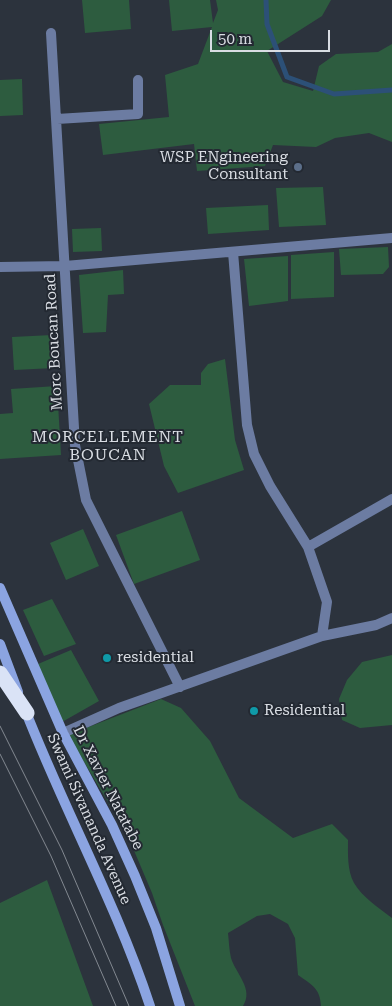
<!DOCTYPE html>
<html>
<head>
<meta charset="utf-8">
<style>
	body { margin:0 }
	#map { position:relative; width:392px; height:1006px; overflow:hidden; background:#2c333d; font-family:"Roboto Serif",serif }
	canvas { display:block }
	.scale { position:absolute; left:210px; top:30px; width:120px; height:22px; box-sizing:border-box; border:2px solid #d9dde3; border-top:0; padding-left:6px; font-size:15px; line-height:18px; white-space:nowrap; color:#d9dde3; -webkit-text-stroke:4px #232932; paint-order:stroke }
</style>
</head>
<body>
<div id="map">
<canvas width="392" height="1006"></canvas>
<div class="scale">50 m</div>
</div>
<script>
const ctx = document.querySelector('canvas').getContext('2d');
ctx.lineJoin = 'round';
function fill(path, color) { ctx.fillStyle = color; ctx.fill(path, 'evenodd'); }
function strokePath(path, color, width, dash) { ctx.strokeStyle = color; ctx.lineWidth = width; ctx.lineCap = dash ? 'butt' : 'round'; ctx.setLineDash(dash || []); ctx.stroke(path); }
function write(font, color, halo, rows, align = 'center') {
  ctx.font = font + ' "Roboto Serif",serif'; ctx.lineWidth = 4; ctx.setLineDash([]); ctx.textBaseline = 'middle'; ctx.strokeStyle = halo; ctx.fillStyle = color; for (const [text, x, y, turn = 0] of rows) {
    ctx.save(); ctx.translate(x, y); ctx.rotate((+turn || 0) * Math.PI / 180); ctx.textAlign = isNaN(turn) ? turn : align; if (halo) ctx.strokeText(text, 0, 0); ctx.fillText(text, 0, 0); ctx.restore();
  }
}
fill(new Path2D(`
	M82 0H129L131 29 85 33Z
	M169 0H210L213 23 218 10 216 0H331L322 16 267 51 283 82 313 91 319 66 336 54 378 52 392 44V142L369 133 335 138 316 147 273 145 265 166 197 171 194 144 103 155 99 124 169 117 165 75 198 64 212 27 172 31Z
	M22 79 23 115 0 116V80Z
	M323 187 326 225 279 227 276 188Z
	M268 205 269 230 208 234 206 208Z
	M101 228 102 251 73 252 72 229Z
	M388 247 389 267 383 274 341 275 339 249Z
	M334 252V297L291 299V255Z
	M288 256V301L249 306 244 259Z
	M123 270 124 294 108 295 106 332 83 333 79 275Z
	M52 335 54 368 14 370 12 337Z
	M225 359 235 440 244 470 178 493 164 466 149 404 170 385H201V373L208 364Z
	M57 386 61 455 0 459V414L13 413 11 389Z
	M182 511 200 560 134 584 116 535Z
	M83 529 99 566 66 580 50 543Z
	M52 599 76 644 44 656 23 610Z
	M71 650 99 701 62 722 38 664Z
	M392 655V725L360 728 342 720 339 699 347 680 362 662Z
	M161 699 181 708 210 741 239 798 293 838 332 824 348 840C348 853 347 870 354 883 362 897 379 908 392 918V1006H321C320 988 312 985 298 975L295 938 288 924 270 914 257 916 228 933C229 941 229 950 231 958 236 974 254 989 243 1006H195L163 925 152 893 127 834 68 735Z
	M47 880 93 1006H0V903Z`), '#2d5c3f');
strokePath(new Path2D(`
	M266 0 267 24 287 77 334 94 392 90`), '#2c5077', 5);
strokePath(new Path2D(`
	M51 33 75 445 86 500 180 687
	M57 119 138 114V80
	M233 252 247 425 254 454 270 486 308 547
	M0 267 65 266 392 238
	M322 636 327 602 308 547 392 499
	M63 733 119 708 322 636 376 625 392 618`), '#6c7ca2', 10);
strokePath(new Path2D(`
	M0 588 63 733 112 825 135 876 156 928 180 1006
	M0 644 18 692
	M24 707C63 808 116 903 150 1006`), '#8ba4e1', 10);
strokePath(new Path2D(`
	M0 673 27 713`), '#dae3f6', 15);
strokePath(new Path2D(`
	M0 726 62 850 129 1006
	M0 754 51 856 116 1006`), '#838991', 1);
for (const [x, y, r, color] of [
	[298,167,5,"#5c6f8a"],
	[107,658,5,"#0f9aa8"],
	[254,711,5,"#0f9aa8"]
]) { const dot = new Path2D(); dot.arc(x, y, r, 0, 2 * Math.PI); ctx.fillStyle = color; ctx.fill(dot); strokePath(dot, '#232932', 2); }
write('15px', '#d9dde3', '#232932', [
	["WSP ENgineering",288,158,"right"],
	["Consultant",288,175,"right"],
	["residential",117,658],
	["Residential",264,711]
], 'left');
write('15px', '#d9dde3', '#232932', [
	["Morc Boucan Road",54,342,-93],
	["Dr Xavier Natatabe",108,788,63],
	["Swami Sivananda Avenue",89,819,66]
]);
ctx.letterSpacing = '1px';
write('16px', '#d9dde3', '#232932', [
	["MORCELLEMENT",108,437],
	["BOUCAN",108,455]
]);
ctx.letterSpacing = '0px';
</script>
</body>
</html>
